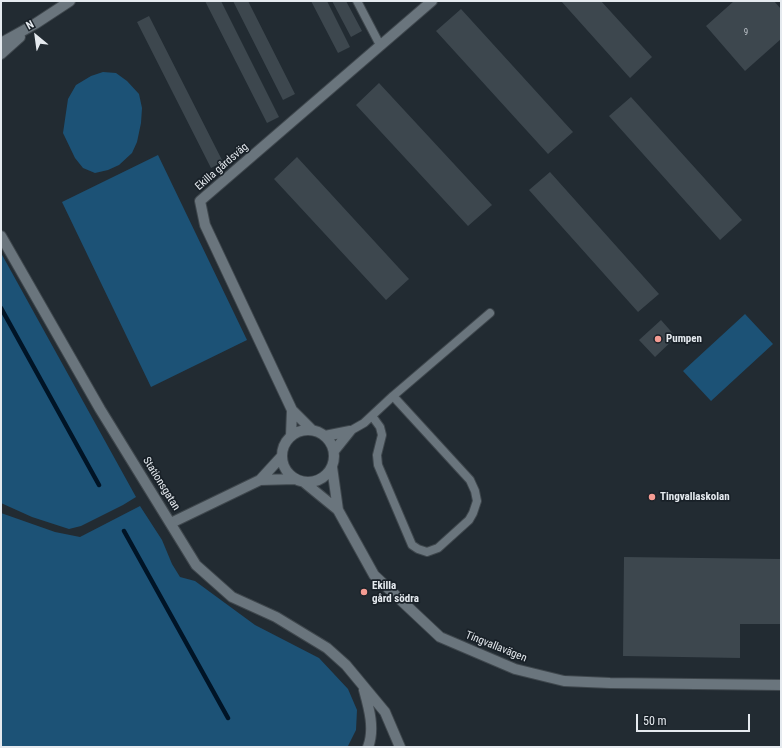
<!DOCTYPE html>
<html>
<head>
<meta charset="utf-8">
<style>
	body { margin:0 }
	#map { position:relative; width:782px; height:748px; overflow:hidden; background:#222b32; font-family:"Roboto Condensed",sans-serif }
	canvas { display:block }
	.frame { position:absolute; inset:0; border:2px solid #e5eaef; pointer-events:none }
	.north { position:absolute; left:16px; top:16px; width:40px; height:40px; -webkit-text-stroke:3px #192128; paint-order:stroke; rotate:331deg; font-size:11px; font-weight:700; line-height:16px; text-align:center; color:#e5eaef }
	.north::after { content:''; display:block; margin:auto; width:14px; height:18px; background:#e5eaef; clip-path:polygon(50% 0,100% 100%,50% 72%,0 100%) }
	.scale { position:absolute; left:636px; top:714px; width:114px; height:18px; box-sizing:border-box; border:2px solid #e5eaef; border-top:0; padding-left:5px; font-size:12px; line-height:14px; white-space:nowrap; color:#e5eaef; -webkit-text-stroke:3px #192128; paint-order:stroke }
</style>
</head>
<body>
<div id="map">
<canvas width="782" height="748"></canvas>
<div class="frame"></div>
<div class="north">N</div>
<div class="scale">50 m</div>
</div>
<script>
const ctx = document.querySelector('canvas').getContext('2d');
ctx.lineJoin = 'round';
function fill(path, color) { ctx.fillStyle = color; ctx.fill(path, 'evenodd'); }
function strokePath(path, color, width, dash) { ctx.strokeStyle = color; ctx.lineWidth = width; ctx.lineCap = dash ? 'butt' : 'round'; ctx.setLineDash(dash || []); ctx.stroke(path); }
function write(font, color, halo, rows, align = 'center') {
  ctx.font = font + ' "Roboto Condensed",sans-serif'; ctx.lineWidth = 3.5; ctx.setLineDash([]); ctx.textBaseline = 'middle'; ctx.strokeStyle = halo; ctx.fillStyle = color; for (const [text, x, y, turn = 0] of rows) {
    ctx.save(); ctx.translate(x, y); ctx.rotate((+turn || 0) * Math.PI / 180); ctx.textAlign = isNaN(turn) ? turn : align; if (halo) ctx.strokeText(text, 0, 0); ctx.fillText(text, 0, 0); ctx.restore();
  }
}
fill(new Path2D(`
	M103 72 116 73 127 81 139 94 142 108 141 123 137 142 132 153 119 165 108 170 95 173 83 168 75 158 63 133 68 99 76 85 91 76Z
	M158 155 247 340 151 387 62 202Z
	M1 253 136 497 123 505 81 526 69 529 32 517 1 503Z
	M745 314 773 344 711 401 683 371Z
	M140 506 162 540 172 564 180 577 195 581 255 625 319 658 348 689 357 710 356 730 348 746 1 747V513L55 532 80 537Z`), '#1c5276');
strokePath(new Path2D(`
	M1 308 99 485
	M124 531 228 718`), '#001426', 4.5);
fill(new Path2D(`
	M205 1H221L279 117 267 123Z
	M233 1H248L295 94 283 100Z
	M311 1H327L350 47 338 53Z
	M332 1H346L362 31 351 37Z
	M561 1H601L652 57 630 78Z
	M734 1H774L781 9V39L745 71 706 26Z
	M461 9 573 132 548 154 436 31Z
	M149 16 223 162 211 168 137 22Z
	M379 83 492 205 468 226 356 105Z
	M631 97 742 220 720 240 609 116Z
	M297 157 409 279 386 300 274 179Z
	M550 172 659 294 638 312 529 190Z
	M661 320 676 337 655 357 639 340Z
	M624 557 781 559V624H740V658L623 656Z`), '#3d474e');
const service = new Path2D(`
	M357 1 380 45
	M393 396 490 313
	M350 431 364 423 393 396 470 480 475 491 477 501 473 513 469 520 438 548 427 552 418 549 412 545 378 465 377 455 382 435 380 427 372 416`);
const minor = new Path2D(`
	M282 456a26 26 0 1 1 52 0a26 26 0 1 1-52 0Z
	M312 430 292 410 205 225 200 201 432 1
	M291 436 292 410
	M325 436 350 431
	M334 451 350 431
	M332 467 338 510 374 575 440 637 515 669 564 681 610 683 781 685
	M260 480 295 479
	M305 483 338 510
	M171 523 260 480 282 456`);
const tertiary = new Path2D(`
	M1 43 35 24 70 1
	M1 54 20 37
	M1 236 100 409 196 565 232 597 276 617 327 648 346 665 385 712 400 747
	M364 690C369 708 375 729 368 747`);
strokePath(service, '#3f474d', 10);
strokePath(minor, '#3f474d', 12);
strokePath(tertiary, '#3f474d', 12);
strokePath(service, '#6a757d', 8);
strokePath(minor, '#6a757d', 10);
strokePath(tertiary, '#6a757d', 10);
for (const [x, y, r, color] of [
	[658,339,4,"#f59c93"],
	[652,497,4,"#f59c93"],
	[364,592,4,"#f59c93"]
]) { const dot = new Path2D(); dot.arc(x, y, r, 0, 2 * Math.PI); ctx.fillStyle = color; ctx.fill(dot); strokePath(dot, '#192128', 1.5); }
write('9px', '#bbc1c7', null, [
	["9",746,33]
]);
write('11px', '#e5eaef', '#192128', [
	["Ekilla gårdsväg",222,167,-41],
	["Stationsgatan",161,484,58],
	["Tingvallavägen",496,647,22]
]);
write('bold 11px', '#e5eaef', '#192128', [
	["Pumpen",666,339],
	["Tingvallaskolan",660,497],
	["Ekilla",372,586],
	["gård södra",372,599]
], 'left');
</script>
</body>
</html>
